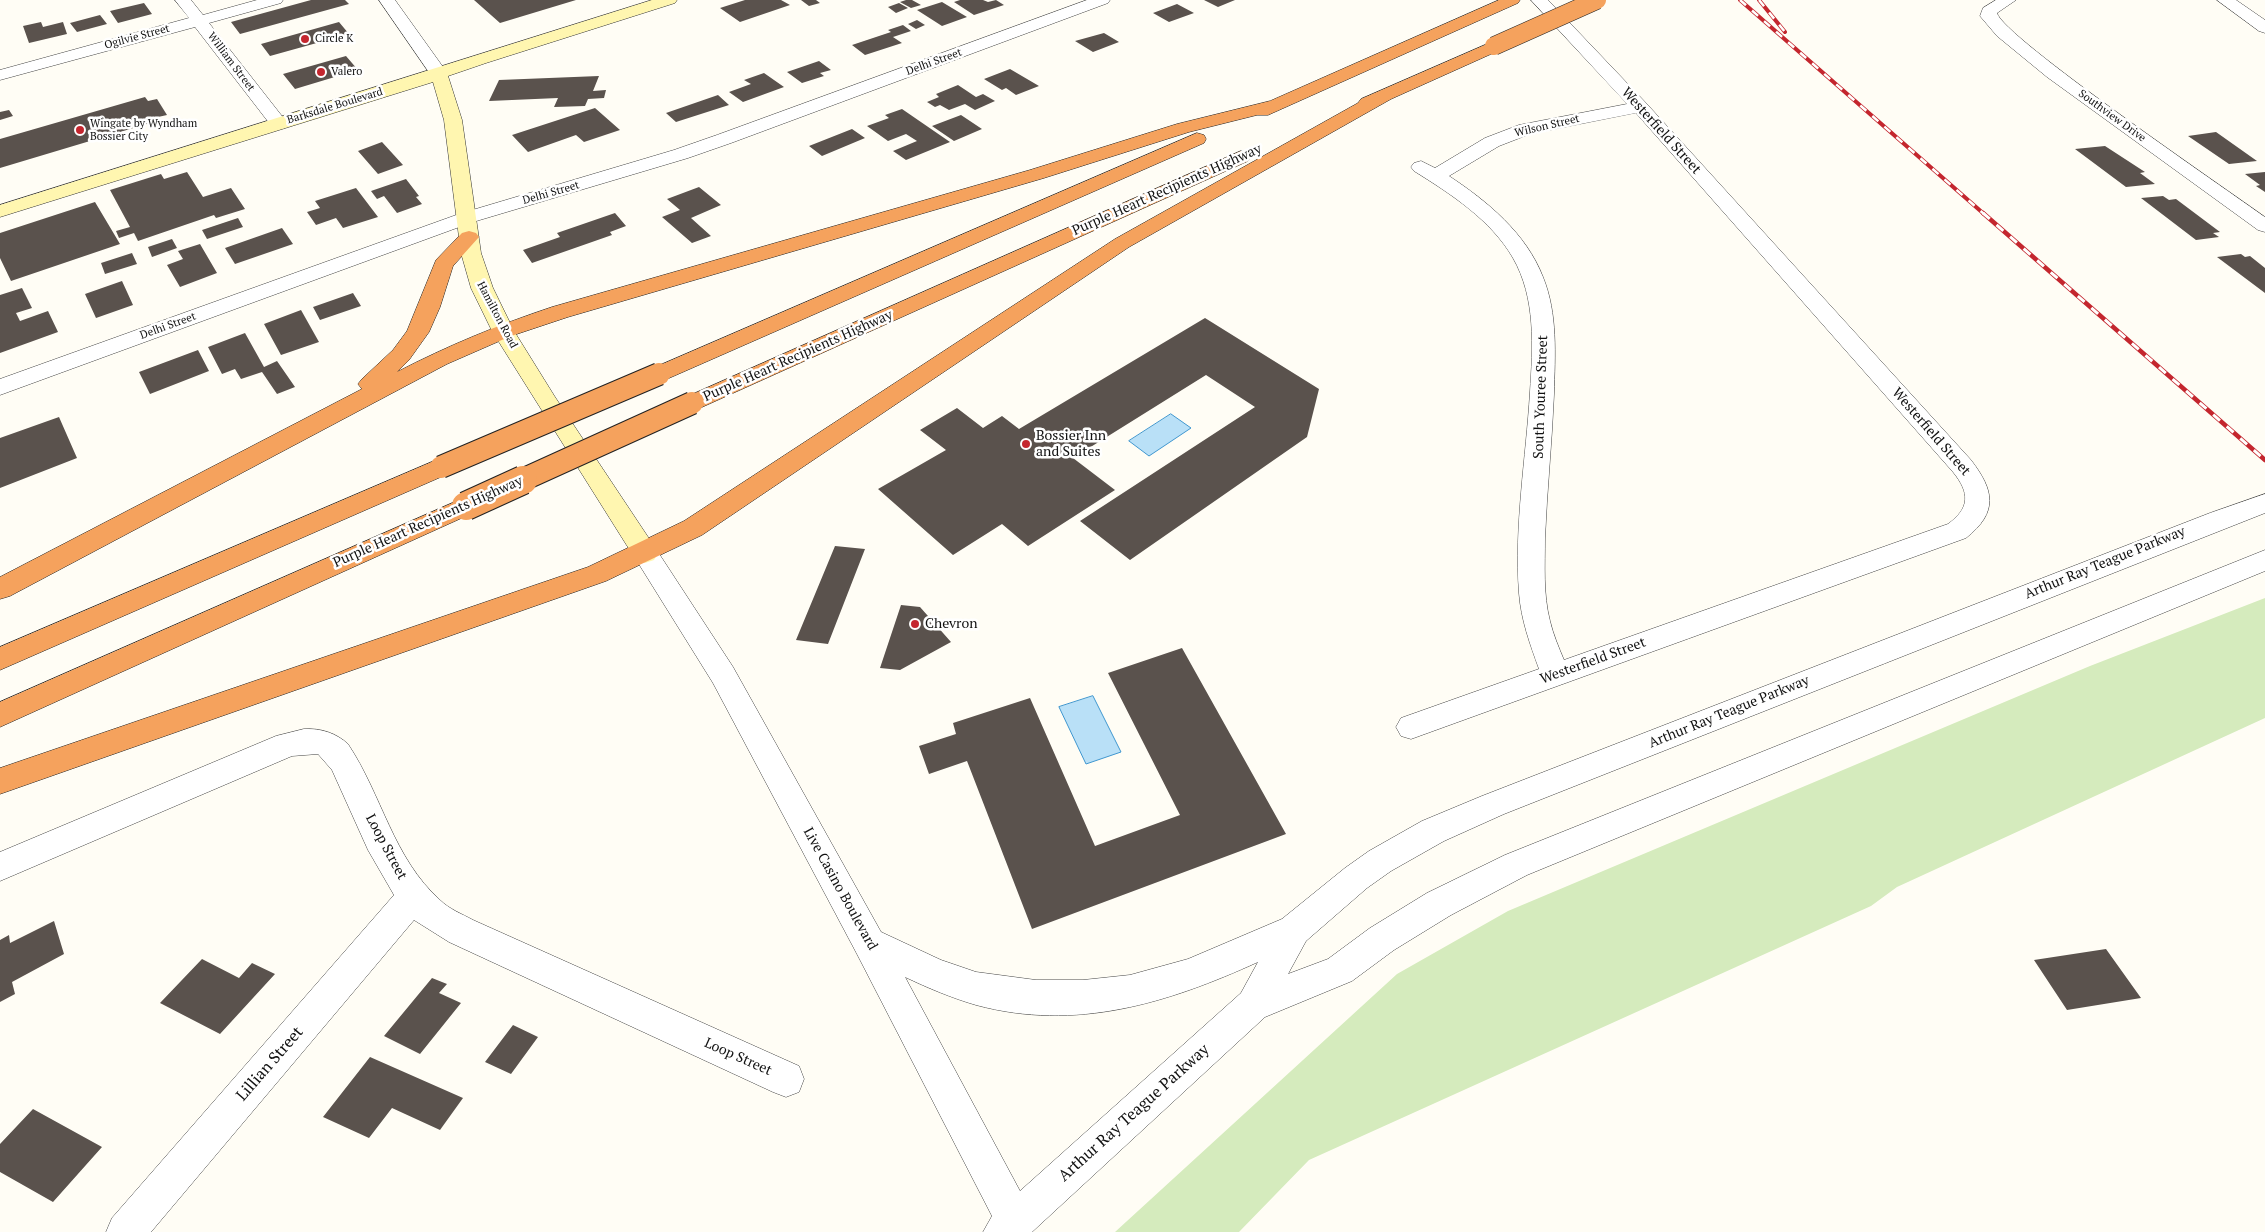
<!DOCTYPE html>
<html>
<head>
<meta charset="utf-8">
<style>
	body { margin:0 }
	canvas { display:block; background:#fffdf5 }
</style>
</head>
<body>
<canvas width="2265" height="1232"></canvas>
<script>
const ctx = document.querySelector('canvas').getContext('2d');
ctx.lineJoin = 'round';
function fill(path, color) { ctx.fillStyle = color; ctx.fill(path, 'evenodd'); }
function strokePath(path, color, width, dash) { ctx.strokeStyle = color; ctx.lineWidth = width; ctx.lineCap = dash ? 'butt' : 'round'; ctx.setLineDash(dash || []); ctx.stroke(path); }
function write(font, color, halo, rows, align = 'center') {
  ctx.font = font + ' "PT Serif",serif'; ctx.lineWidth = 5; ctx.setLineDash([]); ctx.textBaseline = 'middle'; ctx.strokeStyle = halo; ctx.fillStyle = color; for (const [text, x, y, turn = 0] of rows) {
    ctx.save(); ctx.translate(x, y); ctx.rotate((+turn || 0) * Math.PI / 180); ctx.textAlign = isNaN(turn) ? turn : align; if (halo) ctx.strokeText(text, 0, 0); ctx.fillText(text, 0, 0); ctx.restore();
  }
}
fill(new Path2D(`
	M2265 598V718L1897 887 1871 906 1309 1160 1239 1232H1115L1397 974 1508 911 2090 666Z`), '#d5ebbd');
const water = new Path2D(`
	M1171 414 1191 428 1149 456 1129 441Z
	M1093 696 1121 752 1086 764 1059 707Z`);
fill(water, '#b9e0f7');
strokePath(water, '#3f96cf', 1);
fill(new Path2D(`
	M311 0H345L349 4 240 34 231 22Z
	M474 0H576L500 23Z
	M745 0H781L790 5 740 22 720 8Z
	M801 0H816L820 3 809 6Z
	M906 0H912L921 5 911 8 900 2Z
	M960 0H983L988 2 996 0 1004 5 974 15 954 2Z
	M1204 0H1235L1218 7Z
	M942 2 967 17 942 26 917 10Z
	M144 3 152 14 118 23 110 11Z
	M899 3 908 8 896 13 888 7Z
	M1177 4 1194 13 1169 22 1153 13Z
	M100 15 107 24 77 32 70 23Z
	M917 20 925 25 916 29 908 24Z
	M41 22 43 27 63 22 67 34 29 43 23 26Z
	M339 22 349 34 270 56 261 44Z
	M903 25 911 31 893 37 902 43 865 55 852 45 891 32 888 30Z
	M1104 33 1119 42 1093 52 1075 41Z
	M346 56 358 70 295 89 283 74Z
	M819 61 831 70 820 73 824 76 802 83 787 72Z
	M1010 69 1039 86 1016 95 1006 88 1002 90 984 79Z
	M764 73 784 87 743 102 729 92 751 84 744 80Z
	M599 76 593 91 606 90 604 98 588 99 585 106 554 107 558 98 489 101 499 80Z
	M958 85 976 97 983 94 995 101 975 110 965 104 949 110 940 105 935 107 927 102 939 97 936 94Z
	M718 95 729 105 676 122 666 113Z
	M145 97 148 101 157 99 167 115 158 117 160 120 0 168V139Z
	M595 108 620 130 584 142 576 135 528 152 512 135Z
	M902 109 950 142 906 160 893 151 917 141 906 134 888 141 867 126 889 118 885 115Z
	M9 110 13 116 0 120V112Z
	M961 115 982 129 954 141 932 126Z
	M852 129 865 138 822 156 809 146Z
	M2216 132 2257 161 2229 164 2188 136Z
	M382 142 403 165 378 174 358 151Z
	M2105 146 2145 172 2140 173 2155 184 2126 187 2075 149Z
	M187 172 203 197 231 188 245 209 216 218 214 215 138 241 134 233 119 238 116 231 130 227 110 190 161 174 164 179Z
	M2265 172V192L2256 186 2260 185 2245 174Z
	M406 179 419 196 416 197 422 204 397 213 384 196 377 199 371 191Z
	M699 187 721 205 691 218 711 236 692 243 662 217 680 210 667 199Z
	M356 188 378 217 343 228 336 218 316 225 307 212 320 208 315 201Z
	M2163 196 2169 200 2176 199 2220 232 2213 233 2219 237 2196 240 2141 198Z
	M95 202 120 244 11 281 0 258V233Z
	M615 213 626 226 610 232 612 235 532 263 523 250 560 237 557 233Z
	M238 218 243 227 207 239 202 230Z
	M282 228 293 244 235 264 225 248Z
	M172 239 177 248 152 257 148 247Z
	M200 244 217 273 180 287 167 265 183 259 178 251Z
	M132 253 137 264 105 274 101 263Z
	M2241 254 2245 257 2250 256 2265 268V293L2217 257Z
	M122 281 133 305 96 318 85 294Z
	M22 288 32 308 16 313 20 321 48 311 58 332 0 353V295Z
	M353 293 361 306 320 320 313 307Z
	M301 310 319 342 281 355 264 324Z
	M1205 318 1319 389 1307 437 1130 560 1080 521 1255 407 1206 375 1073 458 1115 490 1028 546 1002 524 953 555 878 489 946 450 920 430 957 408 983 428 1002 416 1019 429Z
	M245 333 264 367 277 361 295 387 277 394 262 372 241 379 235 369 222 374 208 347Z
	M198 350 209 371 150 394 139 372Z
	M59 417 77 458 0 488V438Z
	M835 546 865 549 828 644 796 640Z
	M901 605 920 607 951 642 900 670 880 668Z
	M1182 648 1286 834 1032 929 967 761 929 774 919 746 956 734 953 723 1030 698 1095 846 1180 815 1108 673Z
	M54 921 64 954 12 982 15 994 0 1002V940L9 935 10 943Z
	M2106 949 2141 998 2067 1010 2034 960Z
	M202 959 239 978 252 963 275 974 220 1034 160 1003Z
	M432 978 447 984 439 993 461 1003 420 1054 384 1036Z
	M513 1025 538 1037 511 1074 485 1062Z
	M370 1057 463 1098 440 1130 392 1108 369 1138 323 1117Z
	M33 1109 102 1147 53 1202 0 1172V1144Z`), '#5a524d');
const minor = new Path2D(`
	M175 0H191L203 15 257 0H283L281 3 209 23 285 120 288 124 285 128 279 129 273 128 195 27 0 80V70L189 18Z
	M1087 0H1110L1108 3 731 143 688 158 473 222 0 395V379L459 214 674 150 717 135Z
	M1531 0H1548L1646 103 1971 460C1994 490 1999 512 1966 538L1411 739 1401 736 1396 727 1401 718 1539 669C1530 644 1521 620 1519 593 1514 526 1526 458 1530 392 1533 347 1536 298 1513 258 1491 220 1451 194 1414 171L1411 167 1414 163 1421 161 1435 168 1485 138 1519 125 1627 104ZM1636 113 1953 472C1970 493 1970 508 1948 524L1564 660C1559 648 1553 634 1550 621 1543 594 1545 565 1545 538 1547 490 1552 442 1554 394 1555 355 1558 314 1543 277 1526 233 1487 201 1449 176L1499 146 1530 134Z
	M1996 0H2016L1997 13C2003 37 2229 191 2265 217V232L2258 230 2047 77 1997 36 1980 16 1983 8Z
	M2217 0H2236L2265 20V33L2259 31Z
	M304 729C321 728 336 733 348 744 382 795 393 858 440 900 449 909 462 914 473 920L799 1066 804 1079 799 1092 786 1097 773 1092 449 942 414 920 151 1232H106L112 1218 394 895 368 850 332 770 318 754 292 756 0 881V852L276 736Z`);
const tertiary = new Path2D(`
	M379 0H395L448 74 445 78H433Z
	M2265 494V513L1504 814 1444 841 1391 871 1367 888 1306 941 1288 974 1328 959 1370 928 1427 893 1505 855 2265 550V571L1527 875 1451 915 1394 950 1352 981 1265 1017 1032 1232H983L992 1216 857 954 713 683 632 553 636 546 645 543 654 546 733 667 881 932 941 960 976 972 1036 980H1083L1130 975 1188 959 1282 919 1345 868 1369 851 1422 821 1482 796 2210 513ZM1258 962 1241 993 1020 1191 905 977C928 988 952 998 976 1005 1076 1032 1168 1003 1258 962Z`);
const secondary = new Path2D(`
	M652 0H677L675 3 486 63 448 76 462 120 481 253 493 288 514 331 555 397 654 546 658 553 654 560 645 563 636 560 492 331 471 288 461 253 444 120 433 82 0 217V205Z`);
const motorway = new Path2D(`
	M1499 0H1520L1518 3 1268 115H1257L1189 132 1044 178 568 317 511 336 447 364 10 596 0 599V577L362 389 358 384 362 379 393 350 407 331 436 260 462 233 469 231 476 233 479 237 453 266 440 307 429 332 409 360 397 372C447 346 498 325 552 307L1030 170 1177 124 1270 101Z
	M1494 41 1500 42 1502 46 1500 50 1391 99 1129 247 702 535 606 581 0 794V768L588 567 684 521 1115 239 1358 103 1361 99Z
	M1197 133 1204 135 1206 139 1204 143 667 379 659 381 651 379 648 374 651 369Z
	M1241 151 1248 153 1250 157 1248 161 700 408 692 411 684 408 680 403 684 398Z
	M441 458 450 461 453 467 450 473 0 670V647Z
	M466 497 475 500 479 506 475 512 0 727V702Z`);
strokePath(minor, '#444', 1);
strokePath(tertiary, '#444', 1);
strokePath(secondary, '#333', 1);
strokePath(motorway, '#222', 1);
fill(minor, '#fff');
fill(tertiary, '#fff');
fill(secondary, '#fff6b0');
fill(motorway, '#f5a25d');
const railFar1 = new Path2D(`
	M1740 0 1984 214
	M1759 0 1785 32`);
const rail = new Path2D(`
	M1983 213 2265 460`);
strokePath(railFar1, '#c4262e', 4);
strokePath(rail, '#c4262e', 4.5);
strokePath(railFar1, '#fff', 2.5, [8]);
strokePath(rail, '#fff', 3, [9]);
const motorwayBridgeFar2 = new Path2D(`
	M1494 46 1597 0`);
const motorwayBridgeFar1 = new Path2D(`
	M441 467 659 374
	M520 481 692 403`);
const motorwayBridge = new Path2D(`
	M466 506 523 480`);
strokePath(motorwayBridgeFar2, '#222', 19, []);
strokePath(motorwayBridgeFar1, '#222', 24, []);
strokePath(motorwayBridge, '#222', 30, []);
strokePath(motorwayBridgeFar2, '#f5a25d', 18);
strokePath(motorwayBridgeFar1, '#f5a25d', 22);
strokePath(motorwayBridge, '#f5a25d', 28);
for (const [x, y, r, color] of [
	[305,39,5,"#c4262e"],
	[321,72,5,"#c4262e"],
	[80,130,5,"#c4262e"],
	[1026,444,5,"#c4262e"],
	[915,624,5,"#c4262e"]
]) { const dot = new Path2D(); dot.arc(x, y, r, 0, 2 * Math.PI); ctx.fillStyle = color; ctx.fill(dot); strokePath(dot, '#fff', 2); }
write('11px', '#111', '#fff', [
	["Ogilvie Street",137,37,-15],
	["William Street",231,62,53],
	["Delhi Street",934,62,-20],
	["Barksdale Boulevard",335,106,-17],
	["Southview Drive",2112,116,36],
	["Wilson Street",1547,126,-13],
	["Delhi Street",551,193,-16],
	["Hamilton Road",497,315,62],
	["Delhi Street",168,326,-20]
]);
write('11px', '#111', '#fff', [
	["Circle K",315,39],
	["Valero",331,72],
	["Wingate by Wyndham",90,124],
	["Bossier City",90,137]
], 'left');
write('14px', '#111', '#fff', [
	["Westerfield Street",1661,131,48],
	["Purple Heart Recipients Highway",1167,190,-24],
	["Purple Heart Recipients Highway",798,356,-24],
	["South Youree Street",1541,397,-88],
	["Westerfield Street",1931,432,49],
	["Purple Heart Recipients Highway",428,522,-24],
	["Arthur Ray Teague Parkway",2105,563,-22],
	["Westerfield Street",1593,661,-20],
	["Arthur Ray Teague Parkway",1729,712,-22],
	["Loop Street",386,847,62],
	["Live Casino Boulevard",840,889,61],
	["Loop Street",738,1057,24]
]);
write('14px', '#111', '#fff', [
	["Bossier Inn",1036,436],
	["and Suites",1036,452],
	["Chevron",925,624]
], 'left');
write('16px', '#111', '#fff', [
	["Lillian Street",270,1064,-49],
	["Arthur Ray Teague Parkway",1134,1113,-42]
]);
</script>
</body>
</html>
